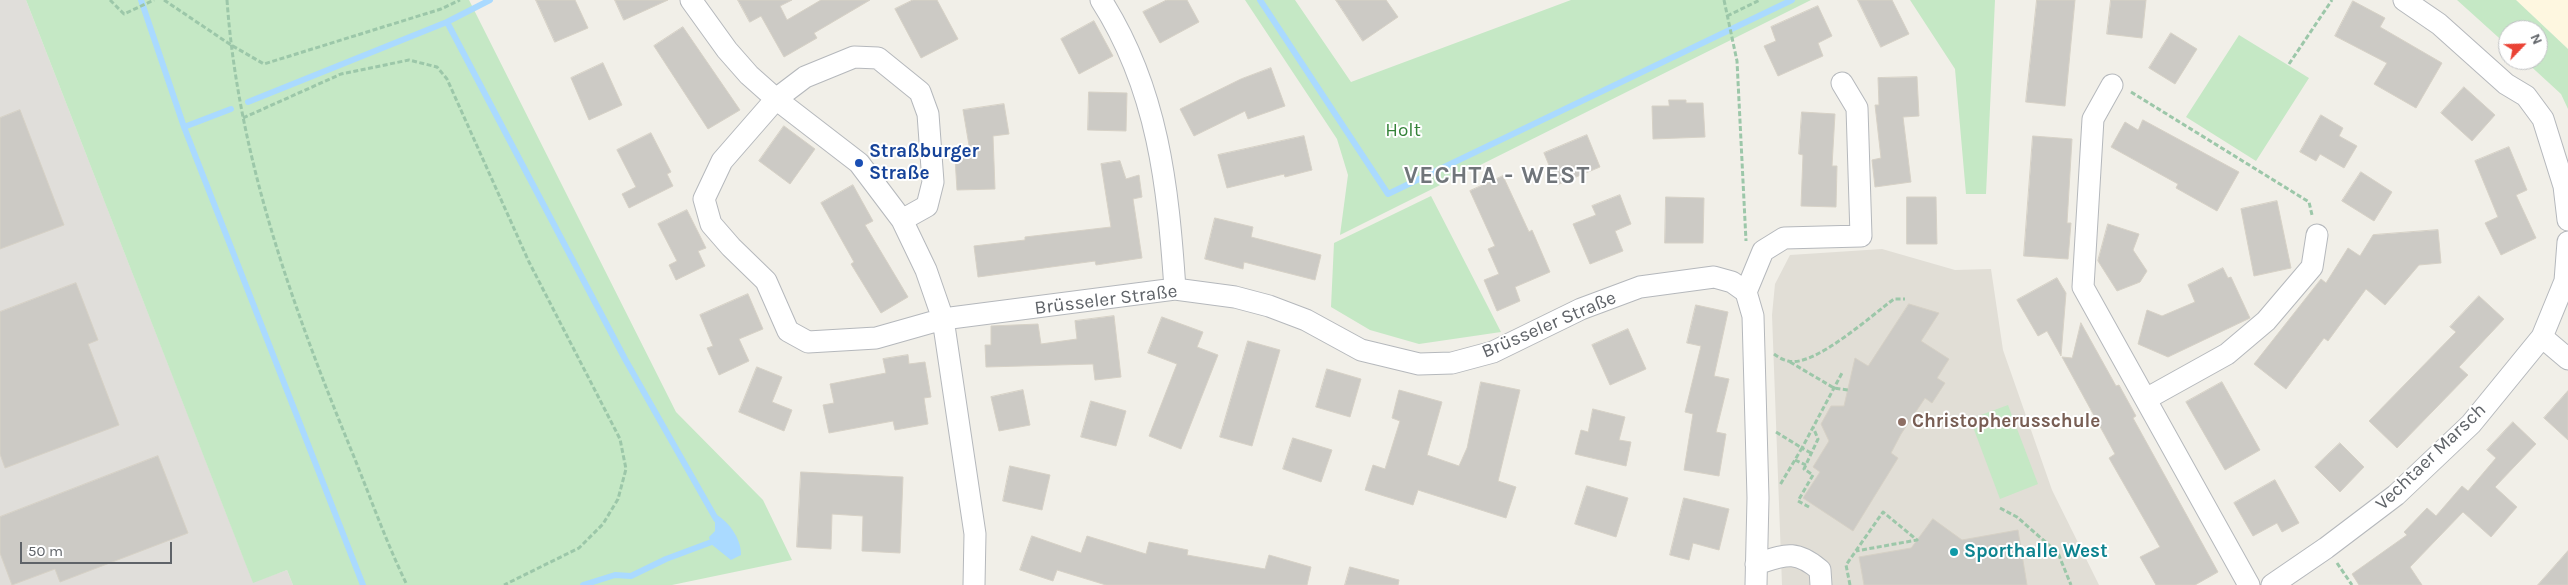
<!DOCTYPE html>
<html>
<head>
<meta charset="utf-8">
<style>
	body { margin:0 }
	#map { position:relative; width:2568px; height:585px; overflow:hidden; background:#f1efe8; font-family:Karla,sans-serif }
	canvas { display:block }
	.north { position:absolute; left:2498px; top:20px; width:50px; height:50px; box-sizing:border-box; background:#fff; border:1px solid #bfc1c3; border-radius:50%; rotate:66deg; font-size:14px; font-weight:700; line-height:20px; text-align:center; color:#5f6368 }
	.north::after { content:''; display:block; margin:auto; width:18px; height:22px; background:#ea4335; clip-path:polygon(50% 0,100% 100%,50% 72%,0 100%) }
	.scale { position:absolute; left:20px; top:542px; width:152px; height:22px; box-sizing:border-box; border:2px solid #5f6368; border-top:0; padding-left:6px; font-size:15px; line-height:18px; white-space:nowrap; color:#5f6368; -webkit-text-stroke:4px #fff; paint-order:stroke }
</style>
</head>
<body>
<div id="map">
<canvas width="2568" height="585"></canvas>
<div class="north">N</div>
<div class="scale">50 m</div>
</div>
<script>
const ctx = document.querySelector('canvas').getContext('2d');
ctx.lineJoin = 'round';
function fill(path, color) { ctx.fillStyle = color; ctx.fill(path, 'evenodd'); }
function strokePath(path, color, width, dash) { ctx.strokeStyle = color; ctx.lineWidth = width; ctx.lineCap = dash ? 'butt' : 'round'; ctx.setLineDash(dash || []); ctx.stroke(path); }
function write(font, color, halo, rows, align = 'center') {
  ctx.font = font + ' Karla,sans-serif'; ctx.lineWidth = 4; ctx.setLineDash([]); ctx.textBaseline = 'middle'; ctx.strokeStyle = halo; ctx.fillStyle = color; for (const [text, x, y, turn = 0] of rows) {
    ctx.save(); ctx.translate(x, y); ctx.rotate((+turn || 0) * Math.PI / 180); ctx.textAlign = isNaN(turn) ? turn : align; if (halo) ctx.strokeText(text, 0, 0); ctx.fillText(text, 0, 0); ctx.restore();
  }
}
fill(new Path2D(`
	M2516 0H2568V49Z`), '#fef7e0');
fill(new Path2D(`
	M0 0H26L253 582 287 570 293 585H0Z`), '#e0deda');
fill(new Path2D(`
	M1882 249 1955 270 1991 269 2003 350 2052 490 2099 585H1782L1772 315 1775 284 1790 255Z`), '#e1ded6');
fill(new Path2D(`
	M26 0H469L676 412 763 500 792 560 672 585H293L287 570 253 583Z
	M1245 0H1295L1351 82 1571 0H1811L1340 235 1348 175 1337 139Z
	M1910 0H1995L1986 194H1966L1955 69Z
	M2457 0H2516L2568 49V109L2561 94 2524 60H2538V30H2508V46Z
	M2239 35 2309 78 2256 161 2186 117Z
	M1431 196 1501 332 1419 344 1370 330 1331 307 1334 243Z
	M2008 405 2038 484 2000 499 1970 419Z`), '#c5e8c5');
fill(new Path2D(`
	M712 513C727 518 742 539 741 555L731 560 711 544 709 537 715 531V522Z`), '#aadaff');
strokePath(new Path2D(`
	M141 0 184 127 363 585
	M1260 0 1388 194 1792 0
	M447 22 625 359 716 519
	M248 102 447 22 490 0
	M184 127 231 109
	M583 585 615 575 631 576 666 559 717 540`), '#aadaff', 6);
const building = new Path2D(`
	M536 0H575L588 28 555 42Z
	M615 0H668L624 20Z
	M738 0H792L780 6 787 20 821 0H870L814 33 817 38 784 57 761 16 750 22Z
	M913 0H937L958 39 921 58 895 9Z
	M1167 0H1187L1199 22 1160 43 1143 12Z
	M1336 0H1386L1398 17 1363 41Z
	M1858 0H1892L1909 34 1881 47Z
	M2037 0H2075L2065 106 2026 102Z
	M2111 0H2146L2142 38 2107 34Z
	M2353 1 2385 18 2380 27 2442 63 2416 108 2374 84 2387 63 2335 36Z
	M1818 6 1832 36 1818 43 1823 56 1778 76 1764 46 1776 41 1771 27Z
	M1094 21 1113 56 1079 74 1061 39Z
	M683 27 740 110 708 129 654 46Z
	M2171 33 2197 49 2175 84 2149 68Z
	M603 63 622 105 589 120 571 78Z
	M1271 68 1285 106 1248 119 1245 111 1194 136 1180 109 1241 79Z
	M1917 77 1919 116 1903 117 1911 182 1875 187 1872 160 1881 158 1875 105H1879L1878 78Z
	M2464 87 2495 115 2472 141 2441 113Z
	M1089 92 1127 93 1126 131 1088 130Z
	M1669 100H1686V103H1703L1705 137 1653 139 1652 106H1669Z
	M1004 104 1009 134 993 136 995 189 957 190 955 158 971 157 963 110Z
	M20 110 64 225 0 249V118Z
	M1802 112 1835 114 1832 166H1837L1836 207 1801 206 1803 155 1799 154Z
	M2321 115 2343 128 2339 136 2357 146 2344 168 2320 154 2316 161 2300 152Z
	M2143 120 2239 172 2217 211 2176 188 2178 184 2111 147 2125 122 2138 130Z
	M784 126 815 149 790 184 759 161Z
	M651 133 671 172 667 174 673 186 629 208 622 194 636 187 617 150Z
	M1587 135 1600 167 1557 185 1544 153Z
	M1304 136 1312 170 1285 177 1284 174 1227 188 1218 155Z
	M2033 136 2072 139 2067 223H2071L2068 259 2024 256Z
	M2509 147 2527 190 2516 195 2536 238 2501 255 2485 223 2498 217 2475 161Z
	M1120 161 1126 179 1139 175 1142 197 1133 199 1142 258 1096 265 1095 261 978 277 974 246 1025 240V237L1111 227 1101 164Z
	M2361 172 2392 192 2374 221 2342 201Z
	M1503 176 1529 232 1532 230 1550 272 1515 287 1520 301 1497 311 1484 280 1499 274 1488 249 1495 246 1470 191Z
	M853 185 873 221 865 225 908 297 881 313 851 264 854 262 821 203Z
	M1620 195 1631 224 1615 231 1623 251 1590 264 1573 224 1596 215 1592 206Z
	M1666 197 1704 198 1703 243H1665Z
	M1907 197H1936L1937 244H1907Z
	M2277 201 2291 268 2254 276 2241 209Z
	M687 210 706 248 698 251 705 266 676 280 669 265 677 261 658 224Z
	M1215 218 1253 227 1251 237 1321 255 1315 280 1244 262 1243 269 1205 259Z
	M2108 224 2139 234 2133 250 2147 271 2140 282 2117 291 2098 261Z
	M2438 230 2441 263 2419 265 2385 305 2366 289 2328 341 2324 338 2286 389 2254 364 2321 279 2326 283 2348 248 2360 256 2373 235Z
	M2223 268 2228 278 2231 277 2250 318 2168 357 2138 344 2147 310 2162 316 2195 302 2188 285Z
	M2057 278 2066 293 2061 356 2047 331 2038 336 2017 300Z
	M76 283 98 340 88 344 119 425 5 468 0 454V312Z
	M748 294 763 329 739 339 749 361 719 375 707 348 713 346 700 315Z
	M2479 296 2504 319 2459 367 2468 375 2397 448 2369 421 2456 332 2450 327Z
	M1909 304 1939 313 1921 341 1949 359 1937 378 1945 383 1932 403 1925 398 1901 434 1891 453 1898 458 1853 531 1803 498 1820 472 1813 467 1829 441 1821 424 1831 406H1844L1855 358 1868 366Z
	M1696 305 1728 312 1714 376 1729 379 1716 432 1726 434 1719 476 1684 470 1693 414 1685 412 1701 346 1687 343Z
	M1114 316 1121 377 1095 380 1093 364 986 367 985 345H991V326L1038 324 1041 344 1077 339 1075 321Z
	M1162 317 1203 332 1197 347 1218 355 1181 449 1149 436 1177 364 1148 353Z
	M2081 323 2116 386 2119 385 2136 416 2133 418 2218 572 2195 585H2156L2140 557 2160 547 2109 458 2115 454 2062 357 2072 358Z
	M1628 329 1646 369 1610 385 1592 345Z
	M1248 341 1280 350 1252 446 1220 437Z
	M908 355 909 364 925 362 931 397 924 398 928 424 895 430 893 421 829 433 823 405 834 403 830 384 886 373 883 359Z
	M757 367 782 377 772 402 792 410 784 431 739 412Z
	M1327 369 1361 379 1350 417 1316 407Z
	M1481 382 1520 390 1498 481 1516 487 1506 518 1418 490 1413 505 1365 490 1373 465 1385 469 1400 421 1392 418 1399 390 1442 402 1427 455 1459 466 1467 448Z
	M2222 382 2260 450 2225 470 2186 402Z
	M1023 390 1030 425 999 431 991 397Z
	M2568 391V440L2544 418Z
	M1091 401 1126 411 1116 446 1081 437Z
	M1593 409 1625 417 1619 440 1631 442 1626 466 1575 454 1581 430 1588 432Z
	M2513 422 2536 444 2495 487 2517 507 2491 537 2463 512 2410 567 2422 585H2359L2352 574 2407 535 2404 532 2427 508 2436 516 2462 486 2468 491 2496 458 2487 450Z
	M1293 438 1332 450 1321 482 1283 469Z
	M2340 443 2364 467 2340 492 2315 467Z
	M158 456 188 533 60 582 55 569 12 585 0 553V517Z
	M1010 466 1050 475 1042 510 1003 501Z
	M801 472 903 477 900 553 862 551 863 516 832 514 831 549 797 547Z
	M2275 480 2299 523 2282 532 2277 523 2253 536 2234 503Z
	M1587 486 1628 498 1616 537 1575 524Z
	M1684 498 1729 509 1719 550 1693 543 1689 560 1670 555Z
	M1933 519 1962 540 2018 530 2027 585H1864L1859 557 1911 548Z
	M1032 536 1081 553 1087 536 1146 554 1149 542 1188 550 1187 555 1265 569 1269 555 1311 567 1307 585H1106L1057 570 1053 581 1020 570Z
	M2568 551V585H2538Z
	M1350 567 1399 580 1398 585H1345Z`);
fill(building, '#cccac5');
strokePath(building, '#d6d1c6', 1);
const minor = new Path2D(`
	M691 0 727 50 749 75 776 99 859 163 902 220 926 270 943 319 975 534 974 585
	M1101 0C1158 89 1168 186 1175 289
	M2404 0 2439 24 2506 84 2526 96 2543 119 2564 186 2568 220
	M2112 85 2093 119 2083 287 2249 585
	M902 220 927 206 933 182 928 114 920 92 878 58 854 57 805 77 776 99 722 161 704 199 711 224 731 247 766 281 788 331 808 342 876 338 943 319 1175 289 1235 297 1269 306 1306 320 1361 350 1419 364 1452 363 1493 352 1581 309 1640 287 1714 277 1732 282 1746 292
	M2542 337 2568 359
	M2146 399 2227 354 2266 321 2312 267 2317 235
	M1756 564C1785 555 1795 549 1820 570L1821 585
	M1756 585 1758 498 1753 316 1746 292 1763 251 1784 238 1861 236 1857 108 1842 83
	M2272 585 2326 548 2396 495 2471 424 2542 337 2565 281 2568 242`);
strokePath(minor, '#b5b8bc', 23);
strokePath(new Path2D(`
	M110 0 124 14 154 0
	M164 0 231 45 264 64 441 9 460 0
	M227 0C238 156 293 308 352 452 370 496 386 542 407 585
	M1724 0 1737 61 1746 241
	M1727 16 1760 0
	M2289 64 2332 0
	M2131 92 2309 202 2312 215
	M243 118 341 74 409 60 437 67 447 79 529 262 620 439 626 469 618 499 603 524 579 548 504 585
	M1774 354C1778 357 1783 360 1788 361 1814 368 1873 314 1894 299H1905
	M1790 362 1834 388 1848 390
	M1776 432 1802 448 1780 485
	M1811 453 1802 448 1842 373
	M1795 460 1806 465
	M1809 507 1798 501 1813 475 1804 469 1818 439 1813 427
	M2000 508 2017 517 2058 553 2071 585
	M2337 563 2352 585
	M1850 585 1846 565 1883 512 1917 540 1856 551`), '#9cc7a9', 3, [5, 2.5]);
strokePath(minor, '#fff', 21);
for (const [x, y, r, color] of [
	[859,163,5,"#1a4fb4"],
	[1902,422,5,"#8d6e63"],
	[1954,552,5,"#0f9aa8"]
]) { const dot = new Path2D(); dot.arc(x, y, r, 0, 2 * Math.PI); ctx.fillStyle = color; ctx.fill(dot); strokePath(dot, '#fff', 2); }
write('19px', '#348238', '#fff', [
	["Holt",1403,131]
]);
write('bold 19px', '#164399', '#fff', [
	["Straßburger",869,152],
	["Straße",869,174]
], 'left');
write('19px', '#5f6368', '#fff', [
	["Brüsseler Straße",1106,300,-7],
	["Brüsseler Straße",1549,325,-23],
	["Vechtaer Marsch",2431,457,-44]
]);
write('bold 19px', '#785e54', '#fff', [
	["Christopherusschule",1912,422]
], 'left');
write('bold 19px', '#0d838f', '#fff', [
	["Sporthalle West",1964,552]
], 'left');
ctx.letterSpacing = '1px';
write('bold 24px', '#70757a', '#fff', [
	["VECHTA - WEST",1497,176]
]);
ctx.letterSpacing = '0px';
</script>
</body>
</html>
